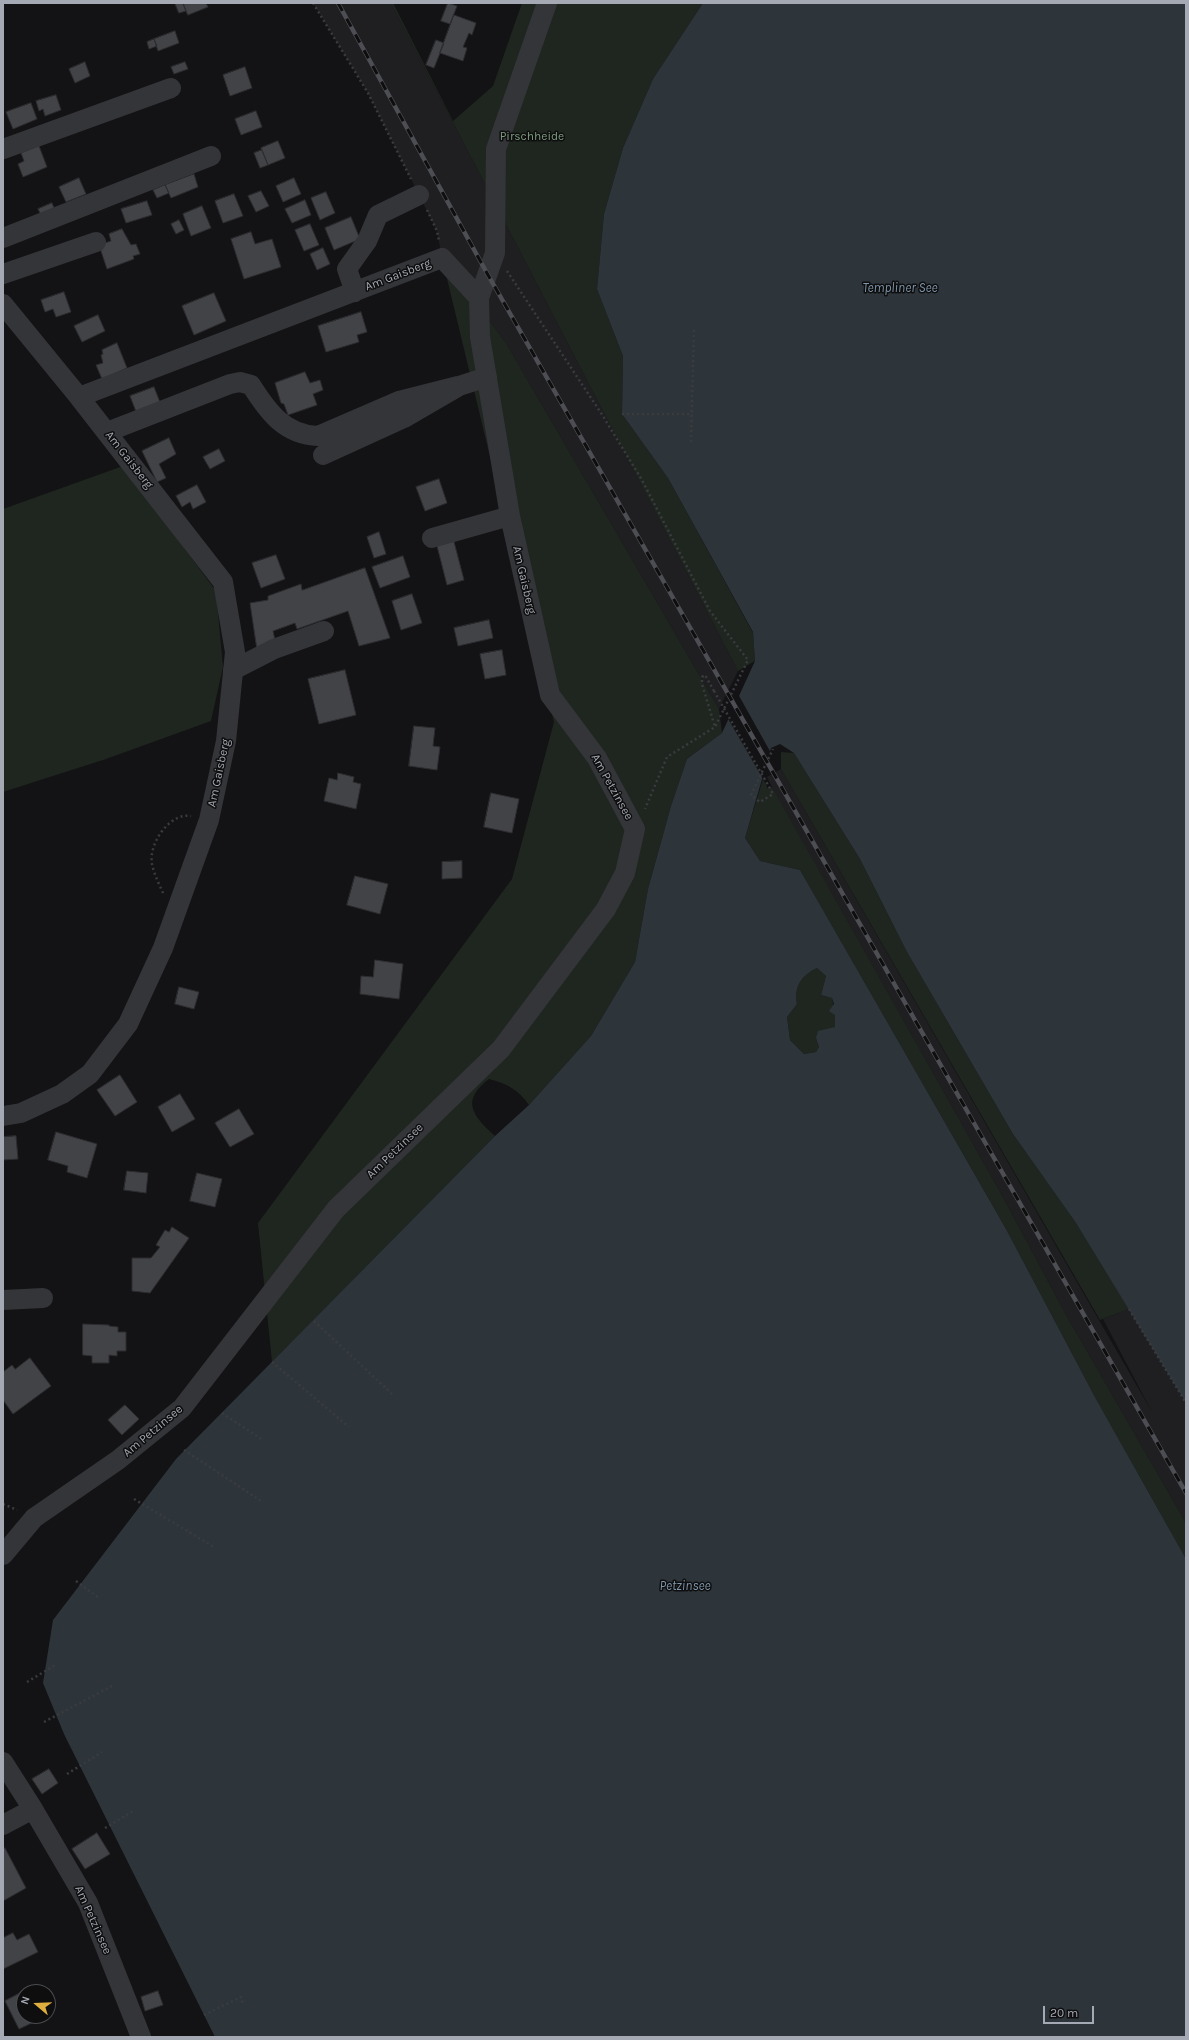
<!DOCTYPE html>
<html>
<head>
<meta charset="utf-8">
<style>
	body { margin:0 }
	#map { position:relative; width:1189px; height:2040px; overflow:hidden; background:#131214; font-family:Karla,sans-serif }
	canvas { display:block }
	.frame { position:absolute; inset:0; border:4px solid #a5a9b3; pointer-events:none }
	.north { position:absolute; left:16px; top:1984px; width:40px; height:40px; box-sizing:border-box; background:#0e0e0f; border:1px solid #4a4c51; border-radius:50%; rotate:289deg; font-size:11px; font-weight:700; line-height:16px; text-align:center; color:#a5a9b3 }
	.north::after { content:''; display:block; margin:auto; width:14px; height:18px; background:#e0ae3e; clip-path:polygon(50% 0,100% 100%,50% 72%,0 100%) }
	.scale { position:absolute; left:1043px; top:2006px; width:51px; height:18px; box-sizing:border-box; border:2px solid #a5a9b3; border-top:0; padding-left:5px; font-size:12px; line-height:14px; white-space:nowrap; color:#a5a9b3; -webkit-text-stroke:3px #0e0e0f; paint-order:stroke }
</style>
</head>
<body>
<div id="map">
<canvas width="1189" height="2040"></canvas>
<div class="frame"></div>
<div class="north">N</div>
<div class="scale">20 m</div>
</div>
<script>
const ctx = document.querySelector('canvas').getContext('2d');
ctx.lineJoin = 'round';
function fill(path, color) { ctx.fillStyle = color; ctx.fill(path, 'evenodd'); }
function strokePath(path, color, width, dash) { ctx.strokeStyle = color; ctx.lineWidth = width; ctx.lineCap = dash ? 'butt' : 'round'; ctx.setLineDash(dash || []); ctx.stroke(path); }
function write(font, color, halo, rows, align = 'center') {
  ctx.font = font + ' Karla,sans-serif'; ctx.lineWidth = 3; ctx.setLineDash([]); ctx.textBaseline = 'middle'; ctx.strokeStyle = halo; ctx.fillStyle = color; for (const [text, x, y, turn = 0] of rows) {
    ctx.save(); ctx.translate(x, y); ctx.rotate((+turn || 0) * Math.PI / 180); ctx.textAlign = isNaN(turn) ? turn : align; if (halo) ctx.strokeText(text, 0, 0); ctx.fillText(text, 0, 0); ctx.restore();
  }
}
fill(new Path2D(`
	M313 3H391L738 671 719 709 506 343 442 258 437 231 368 93Z
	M781 769 1152 1412 1103 1319 1129 1309 1186 1403V1523L1065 1313 1004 1199 775 793 767 777Z`), '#1f1f21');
fill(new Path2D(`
	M391 3H393L453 121 493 86 522 3H703L653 79 623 148 604 214 597 289 623 356 622 414 668 478 753 633 755 661 738 671Z
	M442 258 506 343 719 709 722 733 687 759 671 806 648 889 635 962 591 1036 529 1105C519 1090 506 1083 489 1079 460 1101 473 1116 495 1136L272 1362 258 1223 512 879 554 722Z
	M123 466 216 591 223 667 211 721 106 759 3 792V509Z
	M781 752 794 753 860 859 907 952 1013 1134 1076 1223 1129 1309 1100 1320 781 769Z
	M763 779 768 789 772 787 1004 1199 1065 1313 1186 1523V1559L1096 1399 1006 1229 800 870 760 861 745 838Z
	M817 968 826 976 821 995 832 998 835 1015V1027L816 1038 819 1047 816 1052 804 1054 790 1040 787 1017 797 1004C794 986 801 976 817 968Z`), '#1f2620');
fill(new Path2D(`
	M703 3H1186V1403L1076 1223 1013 1134 907 952 860 859 794 753 780 744 771 748 745 838 760 861 800 870 1006 1229 1096 1399 1186 1559V2037H215L64 1734 43 1683 53 1620 176 1459 495 1136 529 1105 591 1036 635 962 648 889 671 806 687 759 722 733 755 661 753 632 668 478 622 414 623 356 597 289 604 214 623 148 653 79ZM817 968 826 976 821 995 832 998 834 1004 829 1011 835 1015V1027L818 1031 816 1038 819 1047 816 1052 804 1054 790 1040 787 1017 797 1004C794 986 801 976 817 968Z`), '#2d353b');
fill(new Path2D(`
	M738 694 771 753 763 779 727 717Z`), '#131214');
const building = new Path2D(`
	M175 3H183L186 11 179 13Z
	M183 3H206L208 7 188 15Z
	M448 3 457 6 450 24 441 21Z
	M454 15 476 23 472 35 469 33 463 47 467 48 463 61 440 53Z
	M175 31 179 43 158 51 154 39Z
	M154 39 157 46 149 49 147 42Z
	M436 40 444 43 434 68 426 65Z
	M85 62 90 76 75 83 69 69Z
	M185 62 188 69 174 74 171 67Z
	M245 67 252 88 230 96 223 75Z
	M56 95 61 110 45 116 43 109 39 111 36 101Z
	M31 103 37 119 13 129 6 112Z
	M256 111 262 127 241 135 235 119Z
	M278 141 285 158 268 165 261 148Z
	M39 146 47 167 23 177 18 164 24 161 21 153Z
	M262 150 268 165 260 168 254 153Z
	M194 174 198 187 171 198 165 185Z
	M79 178 86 194 66 202 59 187Z
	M294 178 301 194 283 202 276 186Z
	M165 185 169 193 157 198 153 190Z
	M261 191 269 206 256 212 248 196Z
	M326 192 335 213 320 220 311 198Z
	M234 194 243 216 223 223 215 201Z
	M305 200 311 215 292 223 285 209Z
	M147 201 152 215 126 223 121 209Z
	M52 203 56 213 43 219 38 209Z
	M202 206 211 228 191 236 183 214Z
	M351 217 360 239 334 250 325 228Z
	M179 220 184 230 176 234 171 224Z
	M310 224 319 245 304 251 295 230Z
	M122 229 131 245 136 244 140 254 133 256 134 259 107 269 99 245 111 241 109 234Z
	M251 232 255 244 272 239 281 267 244 279 231 239Z
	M323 248 330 264 317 270 310 254Z
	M64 292 71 312 56 317 53 309 45 312 41 300Z
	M214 293 226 321 194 335 182 306Z
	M361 312 367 332 357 335 359 342 326 352 318 326Z
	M98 315 105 331 82 342 74 326Z
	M117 343 127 368 102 379 96 365 103 363 101 355 103 354 102 350Z
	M305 372 310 383 320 380 323 390 313 394 317 405 288 415 284 404 281 403 275 383Z
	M154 387 161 405 137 414 130 396Z
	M169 438 176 454 159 464 166 478 157 482 142 451Z
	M219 449 225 461 210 469 203 457Z
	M439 479 447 503 425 511 416 487Z
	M197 485 206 502 193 509 190 502 182 507 176 496Z
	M379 532 386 554 374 558 367 537Z
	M453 538 464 580 447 585 436 542Z
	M276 555 285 579 261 588 252 563Z
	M403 556 410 577 380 588 372 567Z
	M365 568 390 638 359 646 348 611 297 629 295 623 273 631 275 640 257 650 250 603 268 600V596L301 584 302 590Z
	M412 594 422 623 401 630 392 601Z
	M489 620 493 638 458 646 454 628Z
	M502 650 506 675 485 679 480 654Z
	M345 670 356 715 319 724 308 679Z
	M414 726 435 728 433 746 440 747 437 770 409 766Z
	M338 773 354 777 353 782 361 784 356 809 324 801 329 778 337 780Z
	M491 793 519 799 512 833 484 827Z
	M462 861V878L442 879V862Z
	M355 876 388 884 380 914 347 905Z
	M375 960 403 964 399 999 360 994 361 976 373 977Z
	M179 987 199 992 194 1009 175 1004Z
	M120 1075 137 1102 115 1116 97 1090Z
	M180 1094 195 1119 172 1132 158 1107Z
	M239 1109 254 1134 230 1147 215 1123Z
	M56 1132 97 1144 87 1178 67 1172 68 1166 48 1160Z
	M16 1136 18 1159 3 1160V1137Z
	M127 1171 148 1173 146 1193 124 1190Z
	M197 1173 222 1179 215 1207 190 1201Z
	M172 1227 189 1238 150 1293 132 1291V1258H151L160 1247 156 1245 165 1230 169 1232Z
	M83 1324 109 1325V1326L118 1327V1332H126V1351H117V1356L109 1355V1363H92V1356L83 1355Z
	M30 1358 51 1386 13 1414 3 1400V1372L12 1365 15 1369Z
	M125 1405 139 1419 122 1435 108 1420Z
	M49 1769 58 1783 42 1794 32 1779Z
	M97 1833 110 1854 85 1869 72 1849Z
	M5 1848 26 1888 3 1901V1849Z
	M13 1933 17 1940 29 1934 38 1952 3 1969V1938Z
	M30 1988 32 1992H24V2016H31L34 2022 19 2029 5 2001Z
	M158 1991 163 2005 145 2011 141 1997Z`);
fill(building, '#424347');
strokePath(building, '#2d2d30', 1);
strokePath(new Path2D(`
	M313 3 368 93 411 179
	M427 210 437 231 439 241
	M507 271 601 413 642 480 710 611 748 660 715 727 667 757 645 809
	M622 414H692
	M691 442 694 328
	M714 691 705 675 702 677V684L715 727
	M764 778 773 794 760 802 751 795 773 749
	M163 893C159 884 154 874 152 864 148 844 170 812 191 816
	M1129 1309 1186 1403
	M314 1321 392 1394
	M272 1362 349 1427
	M222 1413 264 1441
	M184 1450 261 1501
	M134 1499 214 1547
	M3 1504 17 1510
	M76 1581 99 1598
	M27 1682 57 1664
	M44 1722 112 1686
	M67 1774 102 1752
	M105 1828 135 1810
	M204 2015 241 1997 243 2004`), '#3a3b3f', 2.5, [2, 3]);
strokePath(new Path2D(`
	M3 149 171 88
	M3 238 211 156
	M3 274 96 242
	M355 292 347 269 367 241 378 215 419 195
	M3 304 79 397 223 582 235 652 226 741 209 820 163 948 128 1024 90 1074 62 1094 21 1113 3 1116
	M79 397 442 258 479 298
	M107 432 230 384 240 382 251 385C268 412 285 435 318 436L399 401 458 386
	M323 455 404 418 459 386 487 377
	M432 538 510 516
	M233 670 274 649 324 631
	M3 1300 43 1298
	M3 1555 34 1518 118 1460 182 1408 336 1209 501 1049 606 909 625 873 635 829 597 758 550 695 510 516 480 337 479 298 495 253 496 149 547 3
	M3 1762 33 1809 88 1903 141 2037
	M3 1825 33 1809`), '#343538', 20);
const rail = new Path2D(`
	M338 3 488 275 1186 1493`);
strokePath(rail, '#4d4e53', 4.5);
strokePath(rail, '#0e0e0f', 3, [9]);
strokePath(new Path2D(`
	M714 691 764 778`), '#3a3b3f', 2.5, [2, 3]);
write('12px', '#7e9d80', '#0e0e0f', [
	["Pirschheide",532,137]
]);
write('12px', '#a5a9b3', '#0e0e0f', [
	["Am Gaisberg",398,275,-21],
	["Am Gaisberg",129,460,52],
	["Am Gaisberg",524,580,77],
	["Am Gaisberg",219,773,-78],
	["Am Petzinsee",612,787,61],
	["Am Petzinsee",395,1151,-44],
	["Am Petzinsee",153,1431,-40],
	["Am Petzinsee",93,1920,66]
]);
write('italic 13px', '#7f96ab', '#0e0e0f', [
	["Templiner See",900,288],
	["Petzinsee",685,1586]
]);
</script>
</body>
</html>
